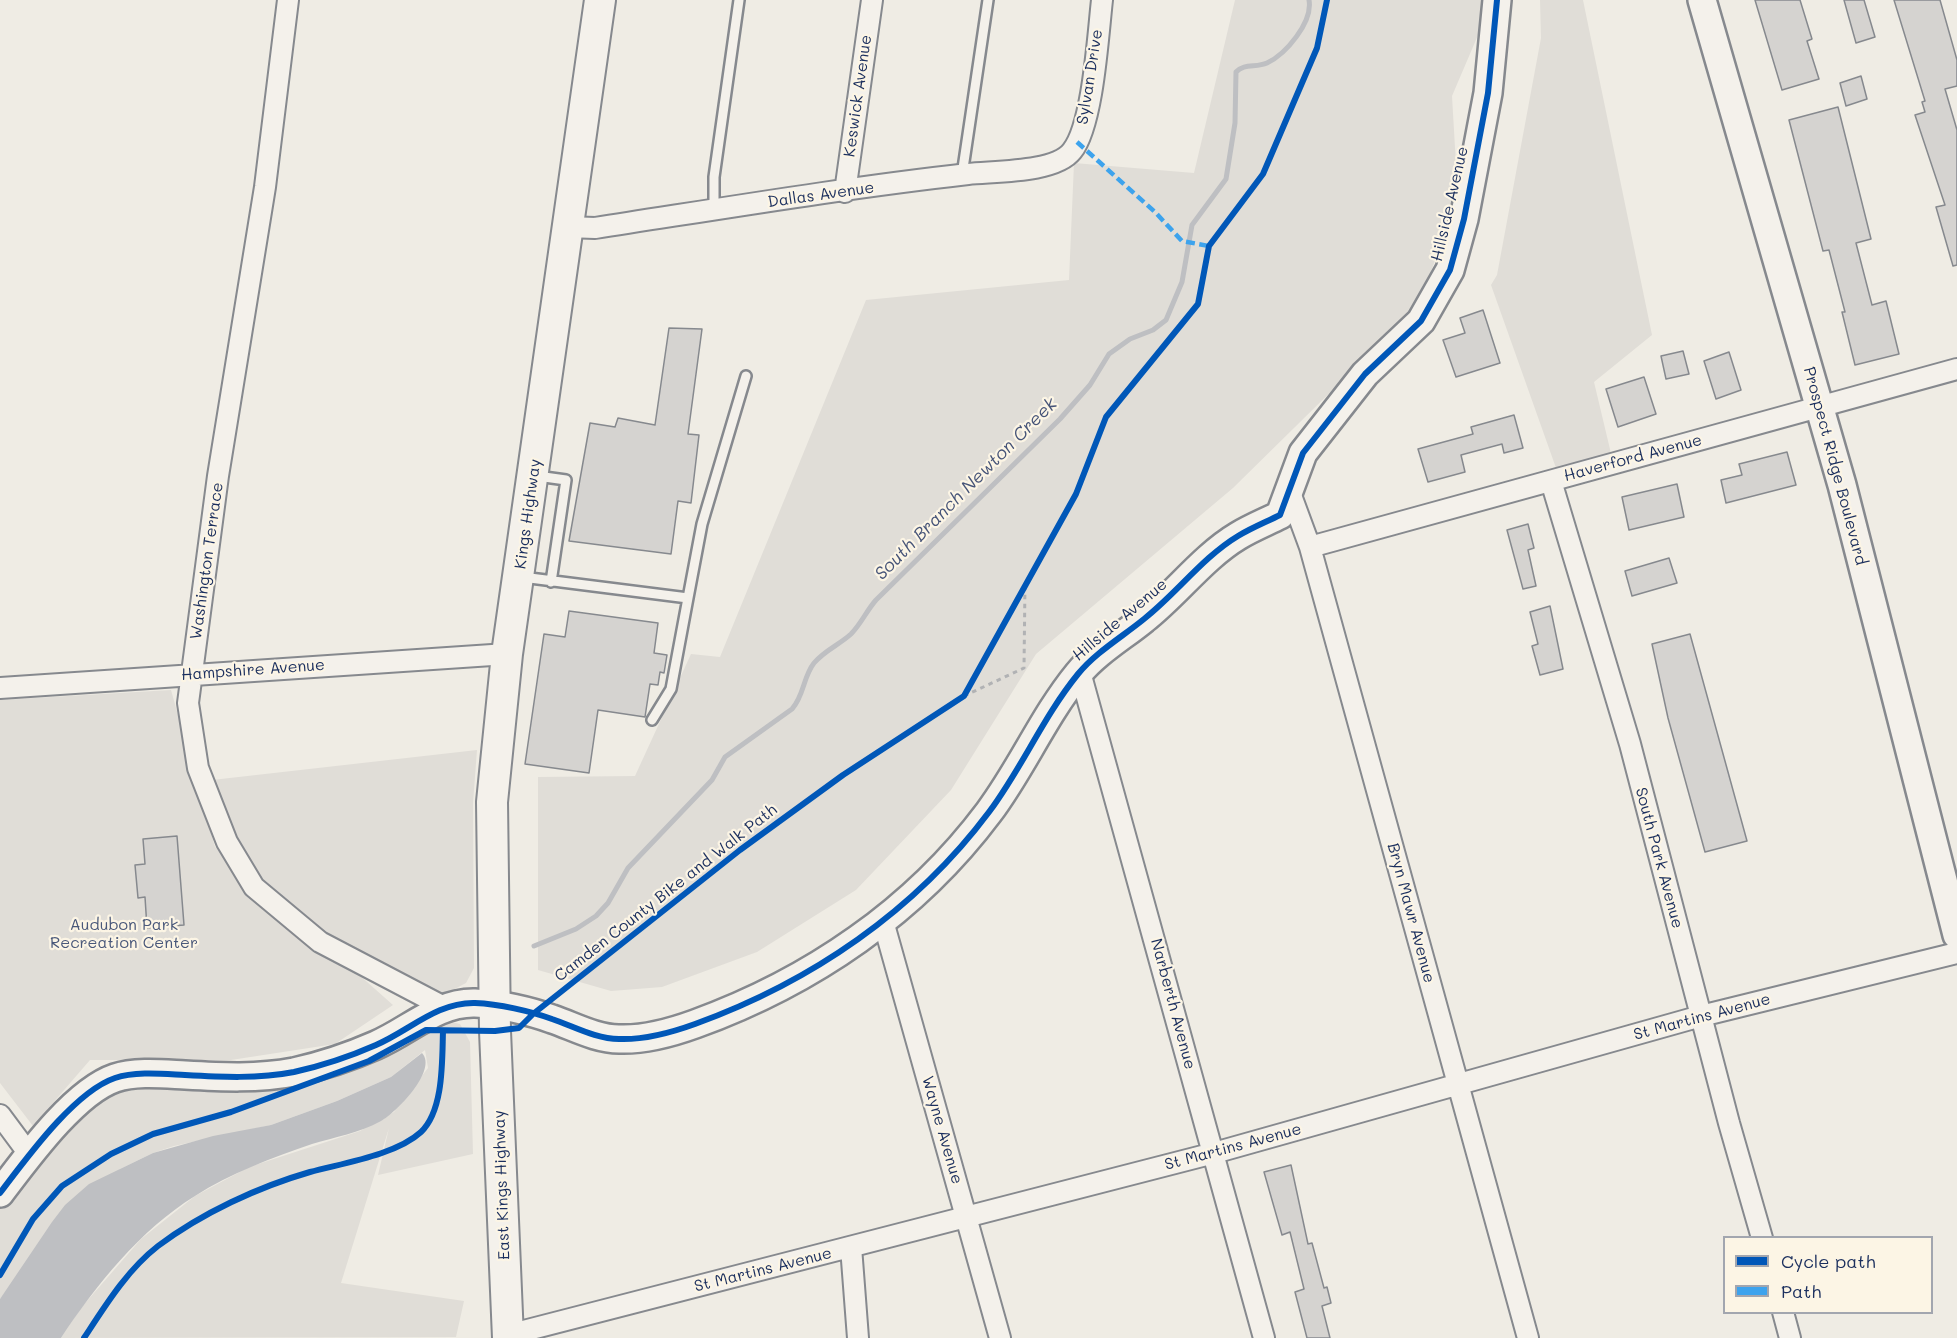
<!DOCTYPE html>
<html>
<head>
<meta charset="utf-8">
<style>
	body { margin:0 }
	#map { position:relative; width:1957px; height:1338px; overflow:hidden; background:#efece4; font-family:Mali,sans-serif }
	canvas { display:block }
	.legend { position:absolute; left:1723px; top:1236px; width:210px; height:78px; box-sizing:border-box; background:#fcf5e5; border:2px solid #a2a6af; margin:0; padding:8px 10px; list-style:none; font-size:18px; color:#1b2f5e }
	.legend li { display:flex; align-items:center; gap:12px; height:30px }
	.legend b { width:30px; border:2px solid #a2a6af }
</style>
</head>
<body>
<div id="map">
<canvas width="1957" height="1338"></canvas>
<ul class="legend">
<li><b style="height:8px;background:#0057b8"></b>Cycle path</li>
<li><b style="height:8px;background:#3da3ed"></b>Path</li>
</ul>
</div>
<script>
const ctx = document.querySelector('canvas').getContext('2d');
ctx.lineJoin = 'round';
function fill(path, color) { ctx.fillStyle = color; ctx.fill(path, 'evenodd'); }
function strokePath(path, color, width, dash) { ctx.strokeStyle = color; ctx.lineWidth = width; ctx.lineCap = dash ? 'butt' : 'round'; ctx.setLineDash(dash || []); ctx.stroke(path); }
function write(font, color, halo, rows, align = 'center') {
  ctx.font = font + ' Mali,sans-serif'; ctx.lineWidth = 4.5; ctx.setLineDash([]); ctx.textBaseline = 'middle'; ctx.strokeStyle = halo; ctx.fillStyle = color; for (const [text, x, y, turn = 0] of rows) {
    ctx.save(); ctx.translate(x, y); ctx.rotate((+turn || 0) * Math.PI / 180); ctx.textAlign = isNaN(turn) ? turn : align; if (halo) ctx.strokeText(text, 0, 0); ctx.fillText(text, 0, 0); ctx.restore();
  }
}
fill(new Path2D(`
	M1235 0H1493L1452 96 1458 199 1418 306 1233 488 1036 654 951 790 856 890 757 952 662 987 611 991 538 970V777L635 776 691 654 720 657 866 300 1069 280 1074 163 1194 173Z
	M1540 0H1583L1652 335 1594 382 1614 466 1561 482 1491 285 1497 275 1541 38Z
	M171 690 215 847 393 1005 335 1044 231 1060H90L33 1126 0 1083V700Z
	M477 750 473 803 474 968 466 983 445 994C371 965 265 913 232 837 224 819 219 799 212 780Z
	M439 1019 460 1024 470 1042 473 1154 378 1175 389 1128 341 1283 464 1301 456 1337 61 1338 80 1309 141 1239 195 1196 249 1167 360 1131 394 1112 428 1068 425 1050 391 1077 337 1101 271 1125 174 1146 153 1153 120 1169 0 1299V1207L4 1198 97 1094 120 1081 243 1082Z`), '#e0ddd7');
fill(new Path2D(`
	M422 1053C438 1070 396 1113 381 1121 359 1133 335 1137 312 1144 272 1158 230 1173 195 1196 140 1230 96 1285 61 1338H0V1299L52 1222 65 1205 89 1184 153 1153 213 1136 271 1125 337 1101 391 1077Z`), '#bebfc2');
strokePath(new Path2D(`
	M534 946 576 929 596 916 608 903 628 868 712 780 725 757 792 709C804 696 803 677 814 663 825 650 839 645 851 634 861 624 867 610 876 600L1060 419 1090 385 1109 354 1130 339 1153 330 1166 320 1182 282 1192 225 1226 179 1235 123 1236 72C1244 63 1256 68 1267 63 1286 54 1313 22 1309 0`), '#bebfc2', 5);
const building = new Path2D(`
	M1755 0H1800L1812 39 1807 41 1819 79 1782 90Z
	M1844 0H1864L1875 37 1856 43Z
	M1894 0H1940L1957 60V86L1945 89 1957 130V265L1953 266 1936 207 1945 205 1915 115 1925 112 1922 102 1925 101Z
	M1861 76 1867 99 1846 106 1840 83Z
	M1838 107 1871 239 1856 243 1872 305 1886 301 1899 354 1855 365 1842 312H1845L1829 250 1823 251 1789 120Z
	M1483 310 1500 363 1456 377 1443 340 1465 333 1460 318Z
	M669 328 702 329 688 434 699 435 691 503 678 501 671 554 569 541 590 423 615 427 618 418 655 425Z
	M1683 351 1689 374 1666 379 1661 356Z
	M1729 352 1741 390 1716 399 1704 361Z
	M1644 377 1656 414 1618 427 1606 389Z
	M1514 415 1523 448 1504 453 1502 444 1461 455 1465 472 1428 482 1418 449 1473 434 1471 427Z
	M1787 452 1796 485 1726 503 1721 480 1742 475 1739 464Z
	M1677 484 1684 517 1629 530 1622 497Z
	M1528 524 1534 548 1528 550 1536 586 1523 589 1507 530Z
	M1669 558 1677 583 1632 596 1625 571Z
	M1550 606 1563 669 1540 675 1532 646 1538 644 1530 612Z
	M569 611 658 623 654 653 667 655 664 673 660 672 658 685 650 684 645 717 598 710 589 773 525 764 544 634 565 637Z
	M1690 634 1747 841 1705 852 1668 718 1652 644Z
	M177 836 184 925 147 928 145 897 138 898 135 865 145 864 143 839Z
	M1291 1165 1308 1244 1312 1243 1324 1288 1327 1287 1331 1303 1322 1306 1330 1338H1307L1295 1292 1304 1289 1290 1232 1282 1235 1264 1172Z`);
fill(building, '#d5d3d0');
strokePath(building, '#86898e', 1.5);
const lane = new Path2D(`
	M962 175 988 0
	M714 210V177L739 0
	M537 476 566 480 551 582
	M522 577 688 598 702 524 746 376
	M652 720 671 689 688 598`);
const street = new Path2D(`
	M288 0 265 187 218 476 188 703 198 768 227 842 254 887 320 942 444 1007
	M845 192 872 0
	M567 227 595 228C719 209 844 188 968 174 995 171 1055 173 1072 151 1093 125 1098 35 1102 0
	M1551 481 1630 744 1729 1123 1762 1238
	M1289 490 1310 547 1528 1338
	M1310 547 1957 369
	M1080 672 1264 1338
	M0 688 507 654
	M883 921 1000 1338
	M0 1115 29 1154
	M851 1247 858 1338
	M1783 1312 1790 1338
	M508 1335 1214 1153 1701 1016 1957 953`);
const secondary = new Path2D(`
	M1702 0 1842 485 1957 935
	M0 1193C26 1159 74 1092 115 1078 136 1071 164 1074 185 1075 221 1077 258 1079 294 1072 321 1066 351 1056 376 1045 409 1031 437 1002 475 1003 499 1004 530 1011 552 1019 573 1026 596 1039 619 1039 643 1040 673 1032 695 1024 811 982 915 911 989 812 1022 768 1043 717 1078 674 1096 652 1122 637 1144 619 1176 594 1203 557 1238 536 1251 528 1266 522 1280 515L1303 453 1365 374 1421 321 1450 270 1464 219 1488 93 1497 0`);
const primary = new Path2D(`
	M508 1338 495 1031 492 802 507 654 600 0`);
strokePath(lane, '#86898e', 14);
strokePath(street, '#86898e', 24);
strokePath(secondary, '#86898e', 32);
strokePath(primary, '#86898e', 34);
strokePath(new Path2D(`
	M964 696 1024 668 1025 584`), '#b1b2b4', 3, [4.5, 4.5]);
strokePath(lane, '#f4f1eb', 9);
strokePath(street, '#f4f1eb', 20);
strokePath(secondary, '#f4f1eb', 27);
strokePath(primary, '#f4f1eb', 30);
strokePath(new Path2D(`
	M1077 142 1155 212 1182 241 1209 246`), '#3da3ed', 4.5, [9, 4.5]);
strokePath(new Path2D(`
	M0 1193C26 1159 74 1092 115 1078 136 1071 164 1074 185 1075 221 1077 258 1079 294 1072 321 1066 351 1056 376 1045 409 1031 437 1002 475 1003 499 1004 530 1011 552 1019 573 1026 596 1039 619 1039 643 1040 673 1032 695 1024 811 982 915 911 989 812 1022 768 1043 717 1078 674 1096 652 1122 637 1144 619 1176 594 1203 557 1238 536 1251 528 1266 522 1280 515L1303 453 1365 374 1421 321 1450 270 1464 219 1488 93 1497 0
	M0 1275 33 1219 62 1186 111 1154 153 1134 231 1112 369 1061 426 1030 495 1031 519 1028 533 1014 740 850 843 775 964 696 1076 494 1106 417 1198 304 1209 246 1263 174 1317 48 1327 0
	M84 1338C105 1306 127 1270 158 1246 202 1213 258 1187 310 1172 343 1163 396 1155 421 1132 444 1110 442 1060 443 1031`), '#0057b8', 6);
write('16px', '#1b2f5e', '#fcf5e5', [
	["Sylvan Drive",1090,77,-81],
	["Keswick Avenue",858,96,-82],
	["Dallas Avenue",821,195,-8],
	["Hillside Avenue",1450,204,-77],
	["Haverford Avenue",1633,458,-15],
	["Prospect Ridge Boulevard",1835,466,75],
	["Kings Highway",528,514,-82],
	["Washington Terrace",207,561,-82],
	["Hillside Avenue",1120,620,-40],
	["Hampshire Avenue",253,670,-4],
	["South Park Avenue",1659,858,75],
	["Camden County Bike and Walk Path",666,893,-38],
	["Bryn Mawr Avenue",1411,913,75],
	["Narberth Avenue",1173,1004,75],
	["St Martins Avenue",1702,1017,-15],
	["Wayne Avenue",942,1130,74],
	["St Martins Avenue",1233,1147,-15],
	["East Kings Highway",502,1185,-92],
	["St Martins Avenue",763,1270,-14]
]);
write('16px', '#49587a', '#fcf5e5', [
	["Audubon Park",124,925],
	["Recreation Center",124,943]
]);
write('italic 18px', '#465478', '#fcf5e5', [
	["South Branch Newton Creek",966,489,-45]
]);
</script>
</body>
</html>
